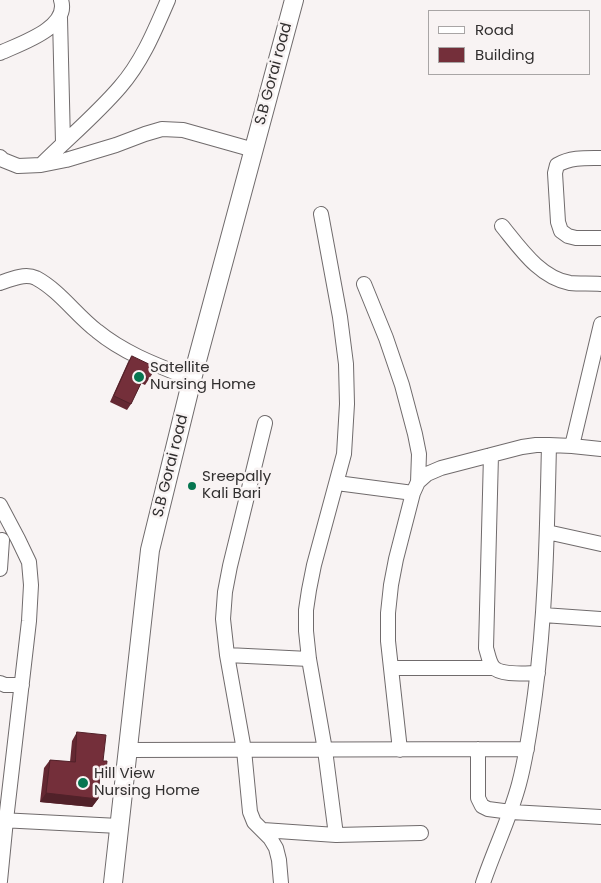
<!DOCTYPE html>
<html>
<head>
<meta charset="utf-8">
<style>
	body { margin:0 }
	#map { position:relative; width:601px; height:883px; overflow:hidden; background:#f8f3f3; font-family:Poppins,sans-serif }
	canvas { display:block }
	.legend { position:absolute; left:428px; top:10px; width:162px; height:65px; box-sizing:border-box; background:#f8f3f3; border:1px solid #a8a5a5; margin:0; padding:6px 9px; list-style:none; font-size:15px; color:#312f2f }
	.legend li { display:flex; align-items:center; gap:10px; height:25px }
	.legend b { width:25px; border:1px solid #a8a5a5 }
</style>
</head>
<body>
<div id="map">
<canvas width="601" height="883"></canvas>
<ul class="legend">
<li><b style="height:6px;background:#fff"></b>Road</li>
<li><b style="height:14px;background:#742f3a"></b>Building</li>
</ul>
</div>
<script>
const ctx = document.querySelector('canvas').getContext('2d');
ctx.lineJoin = 'round';
function strokePath(path, color, width, dash) { ctx.strokeStyle = color; ctx.lineWidth = width; ctx.lineCap = dash ? 'butt' : 'round'; ctx.setLineDash(dash || []); ctx.stroke(path); }
function fill(path, color) { ctx.fillStyle = color; ctx.fill(path, 'evenodd'); }
function write(font, color, halo, rows, align = 'center') {
  ctx.font = font + ' Poppins,sans-serif'; ctx.lineWidth = 5; ctx.setLineDash([]); ctx.textBaseline = 'middle'; ctx.strokeStyle = halo; ctx.fillStyle = color; for (const [text, x, y, turn = 0] of rows) {
    ctx.save(); ctx.translate(x, y); ctx.rotate((+turn || 0) * Math.PI / 180); ctx.textAlign = isNaN(turn) ? turn : align; if (halo) ctx.strokeText(text, 0, 0); ctx.fillText(text, 0, 0); ctx.restore();
  }
}
const minor = new Path2D(`
	M60 18 63 143
	M0 53C19 44 70 28 61 0
	M0 157 3 160 18 166 41 165 66 160 116 145 145 134 162 129 183 130 254 150
	M601 158C586 158 571 157 557 165L555 173 558 222 561 231 568 236 576 238H601
	M41 165C67 139 96 115 120 87 142 62 155 30 168 0
	M321 214 340 317 346 364 347 404 344 454 314 565 309 590 306 610V631L309 659 325 750 336 835
	M502 226C520 248 540 278 570 283 580 284 591 283 601 284
	M0 283C11 279 25 273 36 278 60 291 76 315 97 331 125 354 159 366 192 379
	M364 284 386 338 402 385 415 434 419 454 418 482
	M265 423 230 566 225 592 223 619 227 655 244 750 250 812 254 822 270 838 276 848 279 860 281 883
	M572 446 601 324
	M491 455 486 648C488 654 489 662 493 667 501 676 526 673 538 673
	M337 483 413 493
	M0 505 18 539 29 562 31 585 29 621 6 820 0 881
	M547 532 601 544
	M0 569 2 540
	M543 615 601 619
	M227 655 309 659
	M391 668H494
	M0 683 5 685H22
	M478 749V798L482 806 488 809 511 812 601 817
	M127 750 527 749
	M400 750 388 641V613L391 585 396 559 413 493 418 482 427 474 441 468 522 447 536 445H549L572 446 601 449
	M0 820 119 826
	M263 830 336 835 421 833
	M483 883C494 850 510 818 519 784 527 754 531 724 535 694 546 612 547 528 549 445`);
const tertiary = new Path2D(`
	M113 883 150 550 192 379 294 0`);
strokePath(minor, '#706b6c', 16);
strokePath(tertiary, '#706b6c', 20);
strokePath(minor, '#fff', 14);
strokePath(tertiary, '#fff', 18);
fill(new Path2D(`
	M132 356 149 379 145 385 141 383 131 404 127 410 110 402 128 362Z
	M77 732 103 761 106 770 100 779 98 799 92 807 40 802 44 768 50 760 70 762 72 741Z`), '#642832');
fill(new Path2D(`
	M100 770H106L100 779Z
	M46 793 98 799 92 807 40 802Z`), '#512129');
const building = new Path2D(`
	M132 356 155 367 149 379 144 377 131 404 114 396Z
	M77 732 106 735 103 761H107L106 770H100L98 799 46 793 50 760 75 762Z`);
fill(building, '#742f3a');
strokePath(building, '#512129', 1);
for (const [x, y, r, color] of [
	[139,377,6,"#067650"],
	[192,486,5,"#067650"],
	[83,783,6,"#067650"]
]) { const dot = new Path2D(); dot.arc(x, y, r, 0, 2 * Math.PI); ctx.fillStyle = color; ctx.fill(dot); strokePath(dot, '#f8f3f3', 2); }
write('15px', '#312f2f', '#f8f3f3', [
	["S.B Gorai road",274,74,-75],
	["S.B Gorai road",171,466,-76]
]);
write('15px', '#312f2f', '#f8f3f3', [
	["Satellite",150,368],
	["Nursing Home",150,385],
	["Sreepally",202,477],
	["Kali Bari",202,494],
	["Hill View",94,774],
	["Nursing Home",94,791]
], 'left');
</script>
</body>
</html>
